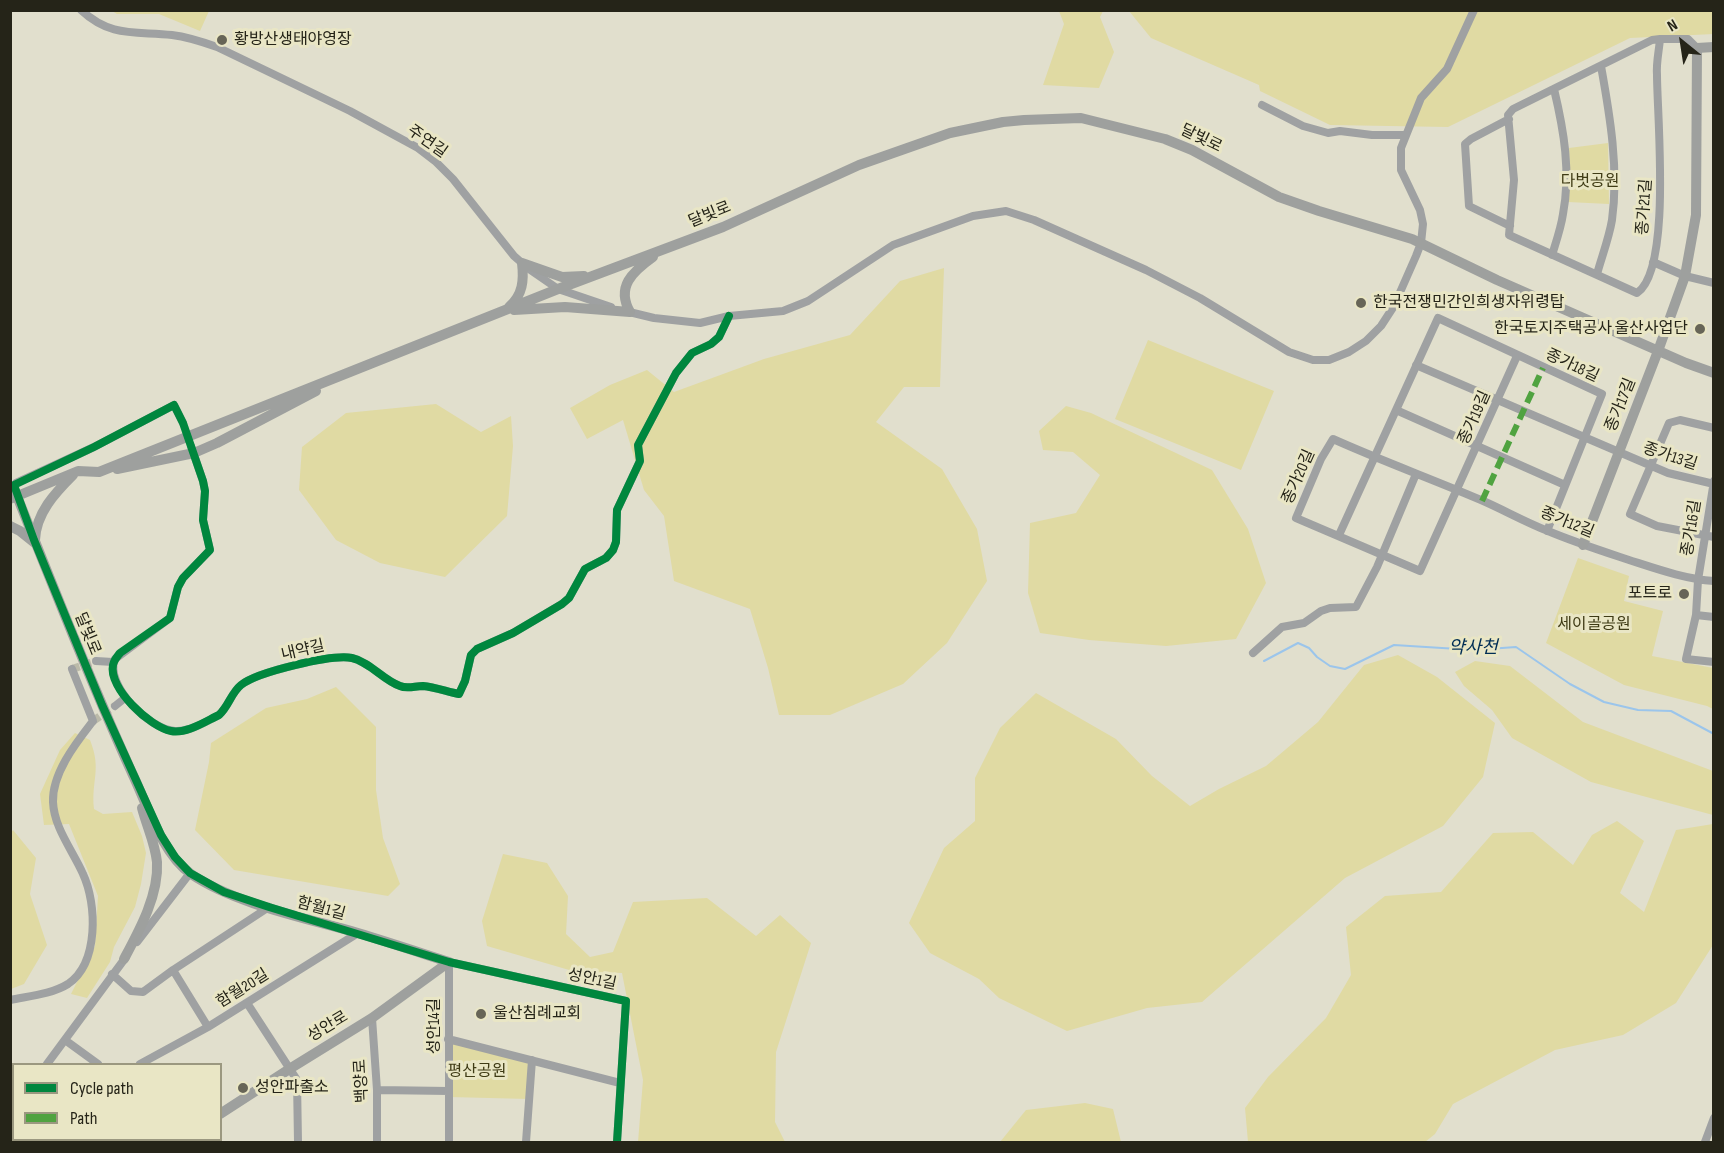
<!DOCTYPE html>
<html>
<head>
<meta charset="utf-8">
<style>
	body { margin:0 }
	#map { position:relative; width:1724px; height:1153px; overflow:hidden; background:#e1dfcd; font-family:"Sofia Sans Condensed",sans-serif }
	canvas { display:block }
	.frame { position:absolute; inset:0; border:12px solid #252418; pointer-events:none }
	.legend { position:absolute; left:12px; top:1063px; width:210px; height:78px; box-sizing:border-box; background:#e9e6c5; border:2px solid #9b9880; margin:0; padding:8px 10px; list-style:none; font-size:18px; color:#252418 }
	.legend li { display:flex; align-items:center; gap:12px; height:30px }
	.legend b { width:30px; border:2px solid #9b9880 }
	.north { position:absolute; left:1652px; top:12px; width:60px; height:60px; -webkit-text-stroke:4px #e9e6c5; paint-order:stroke; rotate:330deg; font-size:16px; font-weight:700; line-height:24px; text-align:center; color:#252418 }
	.north::after { content:''; display:block; margin:auto; width:21px; height:27px; background:#252418; clip-path:polygon(50% 0,100% 100%,50% 72%,0 100%) }
</style>
</head>
<body>
<div id="map">
<canvas width="1724" height="1153"></canvas>
<div class="frame"></div>
<ul class="legend">
<li><b style="height:8px;background:#00873e"></b>Cycle path</li>
<li><b style="height:8px;background:#50a340"></b>Path</li>
</ul>
<div class="north">N</div>
</div>
<script>
const ctx = document.querySelector('canvas').getContext('2d');
ctx.lineJoin = 'round';
function fill(path, color) { ctx.fillStyle = color; ctx.fill(path, 'evenodd'); }
function strokePath(path, color, width, dash) { ctx.strokeStyle = color; ctx.lineWidth = width; ctx.lineCap = dash ? 'butt' : 'round'; ctx.setLineDash(dash || []); ctx.stroke(path); }
function write(font, color, halo, rows, align = 'center') {
  ctx.font = font + ' "Sofia Sans Condensed","Noto Sans KR",sans-serif'; ctx.lineWidth = 6; ctx.setLineDash([]); ctx.textBaseline = 'middle'; ctx.strokeStyle = halo; ctx.fillStyle = color; for (const [text, x, y, turn = 0] of rows) {
    ctx.save(); ctx.translate(x, y); ctx.rotate((+turn || 0) * Math.PI / 180); ctx.textAlign = isNaN(turn) ? turn : align; if (halo) ctx.strokeText(text, 0, 0); ctx.fillText(text, 0, 0); ctx.restore();
  }
}
fill(new Path2D(`
	M1713 10 1714 34 1630 38 1448 127 1330 125 1260 91 1259 85 1151 38 1129 11Z
	M112 11H209L200 31 159 14H117Z
	M1059 11H1103L1100 17 1114 52 1099 88 1043 85 1064 24Z
	M1608 143 1609 204 1568 202 1570 171 1569 148Z
	M944 268 940 387H904L876 422 942 469 977 529 987 581 947 643 903 684 830 715H779L768 668 750 609 674 581 664 516 644 490 623 420 587 439 570 408 610 385 647 370 674 392 764 359 850 335 900 281Z
	M1148 340 1274 391 1241 470 1115 419Z
	M436 404 481 432 511 416 513 446 507 516 445 577 380 563 336 540 299 490 302 447 346 413Z
	M1066 406 1091 413 1212 470 1248 529 1266 583 1236 639 1166 646 1089 640 1040 633 1028 593 1030 523 1076 513 1100 475 1073 452 1043 450 1039 431Z
	M1578 558 1629 576 1624 601 1663 611 1652 656 1713 668V709L1707 706 1624 685 1546 643Z
	M1398 655 1437 677 1495 723 1483 777 1443 826 1345 878 1202 1002 1147 1008 1067 1031 999 998 979 979 930 953 909 923 944 848 975 821V778L1000 728 1036 693 1116 739 1152 776 1190 806 1219 789 1266 766 1318 722 1364 665Z
	M1475 661 1510 666 1583 722 1713 771V815L1591 782 1512 738 1492 710 1464 686 1455 672Z
	M336 687 376 727V790L383 838 400 884 388 896 234 870 195 830 209 762 211 743 266 708 307 699Z
	M75 733 90 740C102 770 91 780 94 809L103 814 132 812 142 836 146 853 141 884 135 907 114 947 110 962 87 998 71 994 95 946 98 896 69 824 44 825 40 794 60 750Z
	M1617 821 1644 841 1620 893 1644 912 1676 830 1713 824V945L1676 1003 1623 1035 1555 1050 1453 1104 1435 1134 1425 1142H1248L1245 1108 1268 1077 1326 1018 1351 975 1346 927 1385 896 1441 892 1493 833 1533 832 1573 865 1592 835Z
	M13 830 36 858 30 894 47 945 24 984 11 989 10 834Z
	M503 854 547 863 568 896 566 934 590 957 613 952 633 902 707 898 756 936 780 915 811 943 776 1052 775 1122 785 1142H638L643 1080 622 973 576 972 487 946 482 921Z
	M448 1039 532 1060 529 1099 449 1097Z
	M1085 1103 1113 1109 1121 1142H1000L1026 1110Z`), '#e0daa3');
strokePath(new Path2D(`
	M1264 661 1298 643 1309 648 1317 657 1330 666 1345 669 1394 645 1474 650 1516 647 1570 684 1604 702 1638 710 1671 711 1714 734`), '#9bc5eb', 2);
strokePath(new Path2D(`
	M72 669 96 661
	M93 721 115 706`), '#bbbaa9', 8, [8, 4]);
strokePath(new Path2D(`
	M81 10C111 38 136 31 172 35 188 37 203 42 217 47L350 111 418 148 435 161 453 179 514 256 529 269 558 289 611 307
	M1660 39C1659 51 1656 63 1657 75 1657 116 1672 270 1637 293L1509 235 1514 180 1508 115 1513 109 1652 40 1660 39H1688L1697 48
	M1262 105 1303 126 1328 133 1340 131 1372 135H1406
	M1509 119 1471 139 1465 144 1469 206 1510 226
	M1552 255C1556 242 1561 228 1563 214 1571 172 1564 131 1554 89
	M1653 262 1685 276 1714 283
	M1597 274C1602 256 1609 238 1612 220 1619 169 1610 116 1601 66
	M625 311 654 318 700 323 729 316 783 311 808 301 893 245 973 216 1006 211 1034 220 1146 270 1200 298 1289 352 1313 360H1329L1349 352 1366 341 1381 326 1394 306 1416 256 1421 243 1423 224 1420 210 1401 170V148L1421 98 1447 69 1474 10
	M1517 356 1420 571 1296 518 1321 459 1333 439C1382 461 1432 479 1481 500 1504 510 1525 522 1548 531 1574 542 1602 551 1629 560 1657 569 1685 579 1714 581
	M1416 365 1668 473 1714 484
	M1396 410 1565 485
	M1714 428 1680 420 1669 423 1630 514 1657 526 1714 537
	M191 446 203 481 205 491 203 520 210 550 183 578 178 587 170 618 115 659C104 685 150 730 175 731 190 732 207 721 219 715 229 706 231 693 241 685 257 672 332 654 352 658 370 662 383 680 400 686 407 689 415 686 423 686 435 687 448 692 459 694L465 681 471 655 477 649 513 633 562 604 569 598 585 569 606 558 613 550 616 542 617 510 640 461 638 445 676 373 692 353 711 344 719 337 729 316
	M17 496 14 487 16 483 94 447 174 405 183 423
	M1339 535 1438 318 1602 394 1547 531
	M1696 615 1698 580 1714 481
	M1714 617 1696 615 1686 659 1714 662
	M1253 653 1282 627 1304 623 1321 611 1330 608 1356 607 1377 567 1416 474
	M96 661 113 662
	M115 706 125 698
	M137 942 190 873
	M173 970 208 1027
	M112 974 131 991 143 992 173 970 269 907
	M10 1000C29 996 52 994 68 984 99 963 97 904 83 874 73 851 54 828 53 802 52 773 76 743 93 721L72 669
	M247 1003 297 1080 298 1142
	M372 1018 377 1090V1142
	M448 1039 620 1083
	M65 1040 98 1064
	M47 1064 126 957
	M140 1064 208 1027 358 933
	M377 1090 449 1091
	M10 1113 14 1109
	M157 1140 159 1142
	M53 1142 55 1140
	M449 1142V962L626 1001 617 1142
	M526 1142 532 1060
	M1705 1142 1714 1118`), '#9fa1a2', 8);
strokePath(new Path2D(`
	M509 307C523 295 524 280 522 263L562 277 584 276
	M514 310 565 307 630 312
	M630 312C616 287 632 272 653 257
	M117 469 194 453 217 443 316 391
	M17 496C54 589 91 682 132 773 147 804 162 854 191 874 235 904 306 918 358 933 388 942 418 952 449 962
	M10 499 78 471 99 472 558 289 723 227 859 165 950 133 1003 122 1024 120 1081 118 1165 139 1192 150 1279 197 1319 211 1412 239 1497 280 1686 363 1714 373
	M10 526 20 531 35 543
	M35 540C36 513 55 493 73 475
	M1583 545 1658 351 1685 276 1696 215 1697 48 1714 47
	M124 959C139 931 159 895 157 862 155 843 147 827 142 808
	M220 1114 291 1068 372 1018 449 962
	M174 1142 179 1140`), '#9ea09e', 10);
strokePath(new Path2D(`
	M1482 501 1543 368`), '#50a340', 6, [12, 6]);
strokePath(new Path2D(`
	M617 1142 626 1001 449 962 269 907 224 892 190 873 175 857 161 835 102 705 34 540 14 485 94 447 174 405 183 423 203 481 205 491 203 520 210 550 183 578 178 587 170 618 120 653C117 657 114 660 113 665 108 688 150 727 171 731 187 734 206 721 219 715 229 706 231 693 241 685 257 672 332 654 352 658 370 662 383 680 400 686 407 689 415 686 423 686 435 687 448 692 459 694L465 681 471 655 477 649 513 633 562 604 569 598 585 569 606 558 613 550 616 542 617 510 640 461 638 445 676 373 692 353 711 344 719 337 729 316`), '#00873e', 8);
for (const [x, y, r, color] of [
	[222,40,6,"#676557"],
	[1361,303,6,"#676557"],
	[1700,329,6,"#676557"],
	[1684,594,6,"#676557"],
	[481,1014,6,"#676557"],
	[243,1088,6,"#676557"]
]) { const dot = new Path2D(); dot.arc(x, y, r, 0, 2 * Math.PI); ctx.fillStyle = color; ctx.fill(dot); strokePath(dot, '#e9e6c5', 2); }
write('16px', '#252418', '#e9e6c5', [
	["황방산생태야영장",234,40],
	["한국전쟁민간인희생자위령탑",1373,303],
	["한국토지주택공사 울산사업단",1688,329,"right"],
	["포트로",1672,594,"right"],
	["울산침례교회",493,1014],
	["성안파출소",255,1088]
], 'left');
write('16px', '#252418', '#e9e6c5', [
	["달빛로",1201,139,26],
	["주연길",427,142,35],
	["종가21길",1645,207,-86],
	["달빛로",710,215,-22],
	["종가18길",1572,366,25],
	["종가17길",1621,405,-68],
	["종가19길",1475,418,-66],
	["종가13길",1670,457,18],
	["종가20길",1299,477,-66],
	["종가12길",1567,523,22],
	["종가16길",1692,528,-81],
	["달빛로",87,634,68],
	["내약길",303,651,-13],
	["함월1길",321,909,15],
	["성안1길",592,980,12],
	["함월20길",243,989,-32],
	["성안14길",435,1026,-90],
	["성안로",328,1027,-31],
	["백양로",362,1081,-93]
]);
write('16px', '#3f3b15', '#e9e6c5', [
	["다벗공원",1590,182],
	["세이골공원",1594,625],
	["평산공원",477,1072]
]);
write('italic 18px', '#002d54', '#e9e6c5', [
	["약사천",1473,648]
]);
</script>
</body>
</html>
